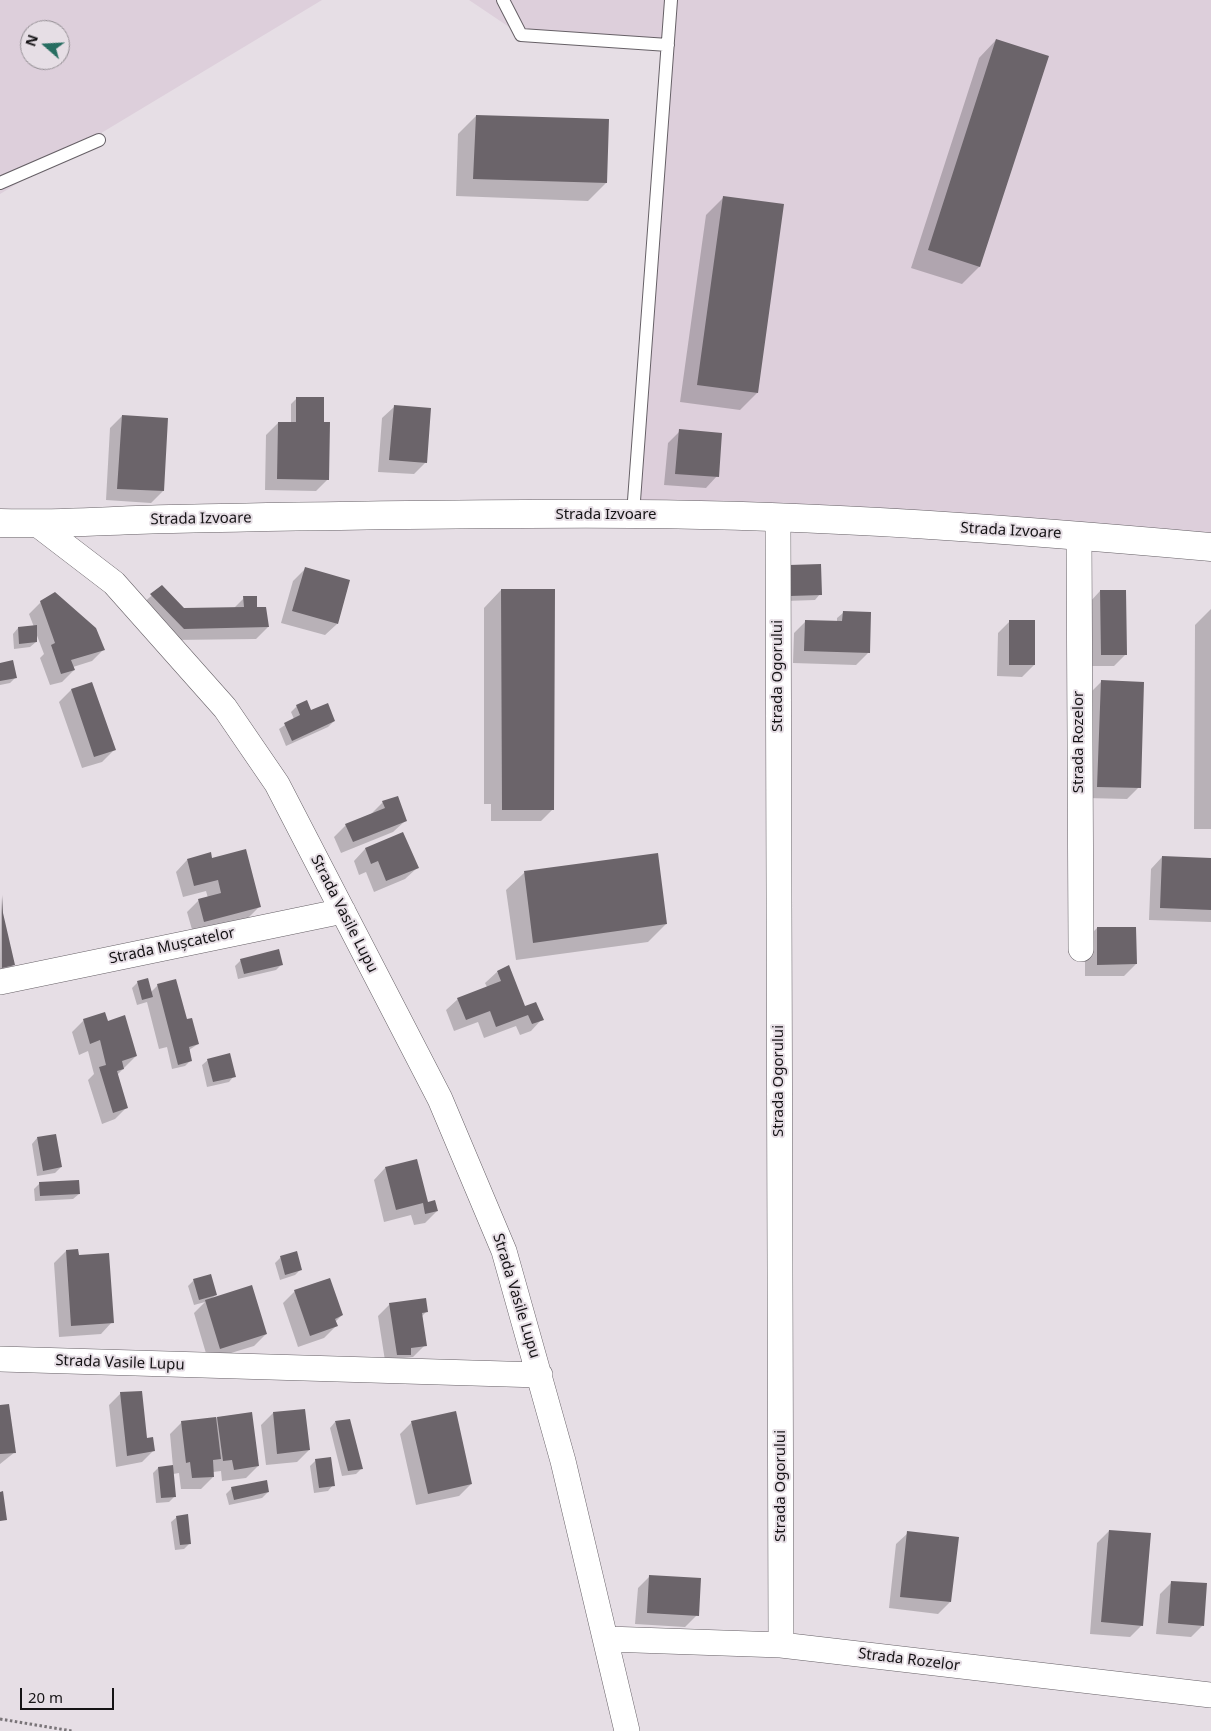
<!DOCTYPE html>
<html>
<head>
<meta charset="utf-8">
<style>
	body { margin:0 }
	#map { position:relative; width:1211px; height:1731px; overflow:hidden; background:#e6dee5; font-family:"Noto Sans",sans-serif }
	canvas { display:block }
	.north { position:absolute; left:20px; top:20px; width:50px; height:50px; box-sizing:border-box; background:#e6dee5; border:1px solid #928d92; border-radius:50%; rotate:289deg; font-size:14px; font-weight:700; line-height:20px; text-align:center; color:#151315 }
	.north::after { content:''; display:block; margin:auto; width:18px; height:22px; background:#276d61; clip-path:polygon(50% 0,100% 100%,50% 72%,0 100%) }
	.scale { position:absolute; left:20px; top:1688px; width:94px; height:22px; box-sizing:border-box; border:2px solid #151315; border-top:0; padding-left:6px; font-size:15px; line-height:18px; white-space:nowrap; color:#151315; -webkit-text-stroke:4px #e6dee5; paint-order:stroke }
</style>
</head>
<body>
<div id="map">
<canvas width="1211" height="1731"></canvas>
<div class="north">N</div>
<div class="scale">20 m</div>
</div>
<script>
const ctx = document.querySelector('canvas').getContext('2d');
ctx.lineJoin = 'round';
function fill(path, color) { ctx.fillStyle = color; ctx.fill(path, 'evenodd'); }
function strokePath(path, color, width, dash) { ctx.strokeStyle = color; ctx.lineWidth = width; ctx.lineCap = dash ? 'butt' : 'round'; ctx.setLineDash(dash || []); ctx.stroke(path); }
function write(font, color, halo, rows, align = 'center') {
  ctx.font = font + ' "Noto Sans",sans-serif'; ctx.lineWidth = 4; ctx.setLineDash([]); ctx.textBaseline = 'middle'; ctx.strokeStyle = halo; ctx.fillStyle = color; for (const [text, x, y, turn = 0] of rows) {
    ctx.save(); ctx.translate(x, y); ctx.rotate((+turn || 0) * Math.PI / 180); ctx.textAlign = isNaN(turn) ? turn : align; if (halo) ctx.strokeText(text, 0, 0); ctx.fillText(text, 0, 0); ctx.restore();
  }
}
fill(new Path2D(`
	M0 0H322L0 194ZM30 30H60V60H30Z
	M469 0H1211V554L633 514 668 45 521 35Z`), '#ddcfdb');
fill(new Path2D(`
	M996 40 979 267 962 284 911 268 979 58Z
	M476 116 606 183 588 201 456 196 458 134Z
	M723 198 757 393 740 410 680 402 706 215Z
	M297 398 321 423 328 479 316 491 265 490 266 435 278 423H291V404Z
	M394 407 426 462 414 474 378 472 382 418Z
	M122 416 163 491 151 503 106 500 110 428Z
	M680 431 717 476 706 488 664 485 668 443Z
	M305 569 337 624 325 635 281 623 293 581Z
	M784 572 820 594 815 600 785 601Z
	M161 587 183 609H233L244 598 256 608H265L268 627 256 639 172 640 139 607Z
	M501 590 553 809 541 821H491V804H484V608Z
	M1100 591 1126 654 1114 666H1089V603Z
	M41 602 104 649 92 661 73 667 74 670 62 682 50 685 40 658 44 654 36 633V642L30 647 14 649 13 634 18 628 34 627 29 614Z
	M1211 609V829H1194L1195 625Z
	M843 613 868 653 856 665 793 663 794 633 806 621 837 622V618Z
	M1010 621 1034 665 1022 677 997 676 998 633Z
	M0 664 15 678 10 683 0 685Z
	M1101 682 1139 787 1127 799 1086 798 1089 694Z
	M92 683 114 750 102 762 82 768 59 702 71 690Z
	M297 706 334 721 328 727 286 746 279 729 294 719 291 712Z
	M383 802 405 821 393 832 341 853 334 837 346 825 371 814Z
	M365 849 417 868 405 879 374 892 366 872 359 875 354 861Z
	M656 855 666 924 648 942 516 960 506 890 524 873Z
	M1162 857 1211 859V922L1149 920 1151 869Z
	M187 860 259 907 248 918 193 933 187 912 199 900 208 898 206 891 183 897 176 872Z
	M1 897 2 913 14 964 0 977Z
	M1097 928 1136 964 1124 976H1085V940Z
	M241 960 282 964 276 970 238 979 235 966Z
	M497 972 525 1007 542 1019 531 1031 520 1035 516 1026 484 1038 478 1022 454 1031 446 1010 458 999 487 987 485 983Z
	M138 982 151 992 158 985 198 1044 189 1050 191 1060 185 1066 172 1069 167 1047 159 1049 147 1002 137 1005 132 988Z
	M84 1020 136 1056 117 1075 127 1107 115 1119 102 1124 88 1080 94 1074 88 1051 79 1055 72 1032Z
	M208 1060 234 1076 229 1082 207 1087 202 1065Z
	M37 1138 61 1167 55 1173 37 1176 32 1144Z
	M385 1168 437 1211 425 1223 414 1225 411 1215 384 1222 374 1180Z
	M40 1183 79 1194 73 1199 35 1201 34 1189Z
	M66 1251 77 1256 112 1322 101 1334 59 1337 54 1263Z
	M281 1257 301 1269 295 1275 280 1280 275 1263Z
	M194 1280 216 1295 211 1299 266 1334 254 1346 208 1360 194 1313 205 1302 194 1305 188 1286Z
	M295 1291 342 1315 335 1322 336 1326 324 1338 298 1347 283 1303Z
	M390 1304 427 1311 422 1316 425 1345 413 1357 405 1358 398 1366 386 1367 378 1316Z
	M121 1393 146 1440 154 1450 142 1462 116 1467 109 1405Z
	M0 1406 15 1452 0 1464Z
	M251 1413 258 1466 246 1478 222 1481 221 1471 213 1472V1477L201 1489H181L179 1473 173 1474 175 1496 169 1502 156 1503 153 1473 158 1468 173 1467 170 1434 182 1422Z
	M273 1413 309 1450 297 1462 266 1465 261 1425Z
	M335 1422 361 1469 356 1474 342 1476 330 1428Z
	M412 1422 471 1484 459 1496 416 1505 400 1434Z
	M316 1460 333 1485 328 1491 314 1493 310 1466Z
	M232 1488 268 1492 262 1498 229 1505 226 1494Z
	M177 1517 190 1543 184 1549 175 1550 171 1522Z
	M1109 1531 1142 1625 1130 1637 1090 1634 1097 1543Z
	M908 1533 950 1602 938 1614 889 1608 896 1544Z
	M650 1576 697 1615 685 1627 635 1624 638 1588Z
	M1172 1582 1203 1625 1191 1637 1156 1634 1160 1594Z`), '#0003');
fill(new Path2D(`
	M996 39 1049 56 980 267 928 250Z
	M476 115 609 119 607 183 473 179Z
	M723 196 784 204 758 393 697 385Z
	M296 397H324V422H330L329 480 277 479 278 422H296Z
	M394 405 431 408 427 463 389 460Z
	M122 415 168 418 164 491 117 489Z
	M679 429 722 433 719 477 675 474Z
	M821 564 822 595 790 596 789 565Z
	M305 567 350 580 338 624 292 611Z
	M162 585 184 608 244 607 243 596H257V607H266L269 627 184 629 150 594Z
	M501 589H555L554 810H502Z
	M1100 590H1126L1127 655H1101Z
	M55 592 96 628 105 650 71 660 75 670 61 674 51 645 55 643 40 601Z
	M843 611 871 612 870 653 804 651 805 620 842 621Z
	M1009 620H1035V665H1009Z
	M37 625V642L19 644 18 627Z
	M13 660 17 678 0 681V663Z
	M1101 680 1144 682 1141 788 1097 787Z
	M92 682 116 750 94 757 71 689Z
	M307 700 311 710 328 703 335 721 292 741 284 723 300 715 296 705Z
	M398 796 407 821 353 842 345 824 385 808 382 801Z
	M403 832 419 868 386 881 378 861 371 864 365 848Z
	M246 849 261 907 204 922 198 899 221 893 218 880 194 886 187 859 211 852 212 858Z
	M658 853 667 924 533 943 524 871Z
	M1162 856 1211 858V910L1160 908Z
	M2 895 3 913 15 965 2 968Z
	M1097 927H1136L1137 964 1097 965Z
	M279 949 283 965 244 974 240 959Z
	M509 965 525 1006 536 1002 544 1020 532 1024 528 1015 496 1027 490 1011 466 1020 457 998 501 981 497 971Z
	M148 978 153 997 142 1000 137 981Z
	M176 979 187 1019 192 1018 199 1044 189 1047 192 1061 178 1065 157 984Z
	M105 1012 108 1021 125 1015 137 1056 122 1061 124 1069 117 1071 128 1108 113 1113 99 1067 106 1065 100 1040 90 1044 83 1019Z
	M230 1053 236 1077 213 1082 207 1059Z
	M56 1134 62 1167 43 1171 37 1137Z
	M417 1159 428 1202 435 1200 438 1211 425 1214 423 1203 396 1210 385 1167Z
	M79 1180 80 1194 40 1196 39 1182Z
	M78 1249 79 1255 109 1253 114 1323 71 1326 66 1250Z
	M297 1251 302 1270 285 1275 280 1256Z
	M211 1274 217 1295 199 1300 193 1279Z
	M330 1278 343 1315 335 1319 338 1326 310 1336 294 1290Z
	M252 1285 267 1334 220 1349 205 1300Z
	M426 1298 428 1312 422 1313 427 1346 411 1348V1355H397L389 1303Z
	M142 1391 147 1438 153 1437 155 1451 127 1456 120 1392Z
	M9 1404 16 1453 0 1454V1405Z
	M305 1409 310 1450 277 1454 273 1412Z
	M456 1411 472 1484 428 1494 411 1421Z
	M252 1412 259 1466 234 1470 232 1460 223 1461 217 1417Z
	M216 1417 221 1459 213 1460 214 1477 192 1478 190 1462 186 1463 181 1421Z
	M350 1419 363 1469 348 1471 335 1421Z
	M331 1457 335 1486 319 1488 315 1459Z
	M173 1465 176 1497 161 1498 158 1467Z
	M267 1480 269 1492 234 1500 231 1487Z
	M3 1491 7 1520 0 1521V1492Z
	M188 1514 191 1544 180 1545 176 1516Z
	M1109 1530 1151 1533 1143 1626 1101 1622Z
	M907 1531 959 1537 951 1602 900 1597Z
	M649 1575 701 1578 699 1616 647 1613Z
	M1171 1581 1207 1583 1204 1626 1168 1623Z`), '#6b646a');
const lane = new Path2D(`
	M503 0 521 35 668 45
	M0 183 99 140
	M633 514 671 0`);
const street = new Path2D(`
	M778 518 781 1645
	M37 524 114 583 225 708 277 784 440 1099 504 1251 563 1461 627 1731
	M1079 535 1081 949
	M0 982 343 911
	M0 1359 540 1375
	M607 1639 781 1645 1211 1695`);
const secondary = new Path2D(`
	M0 523C57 525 114 520 170 519 325 516 479 513 633 514 826 515 1019 530 1211 547`);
strokePath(lane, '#666066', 14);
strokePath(street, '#666066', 26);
strokePath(secondary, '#666066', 29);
strokePath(new Path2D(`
	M0 1719 72 1731`), '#797478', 3, [2.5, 2.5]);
strokePath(lane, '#fff', 12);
strokePath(street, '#fff', 25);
strokePath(secondary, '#fff', 28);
write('15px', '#151315', '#e6dee5', [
	["Strada Izvoare",606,515],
	["Strada Izvoare",201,519,-1],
	["Strada Izvoare",1011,531,3],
	["Strada Ogorului",778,676,-90],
	["Strada Rozelor",1079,742,-90],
	["Strada Vasile Lupu",344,914,63],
	["Strada Mușcatelor",172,946,-12],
	["Strada Ogorului",779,1081,-90],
	["Strada Vasile Lupu",516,1296,73],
	["Strada Vasile Lupu",120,1363,2],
	["Strada Ogorului",781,1486,-90],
	["Strada Rozelor",909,1660,7]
]);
</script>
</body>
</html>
